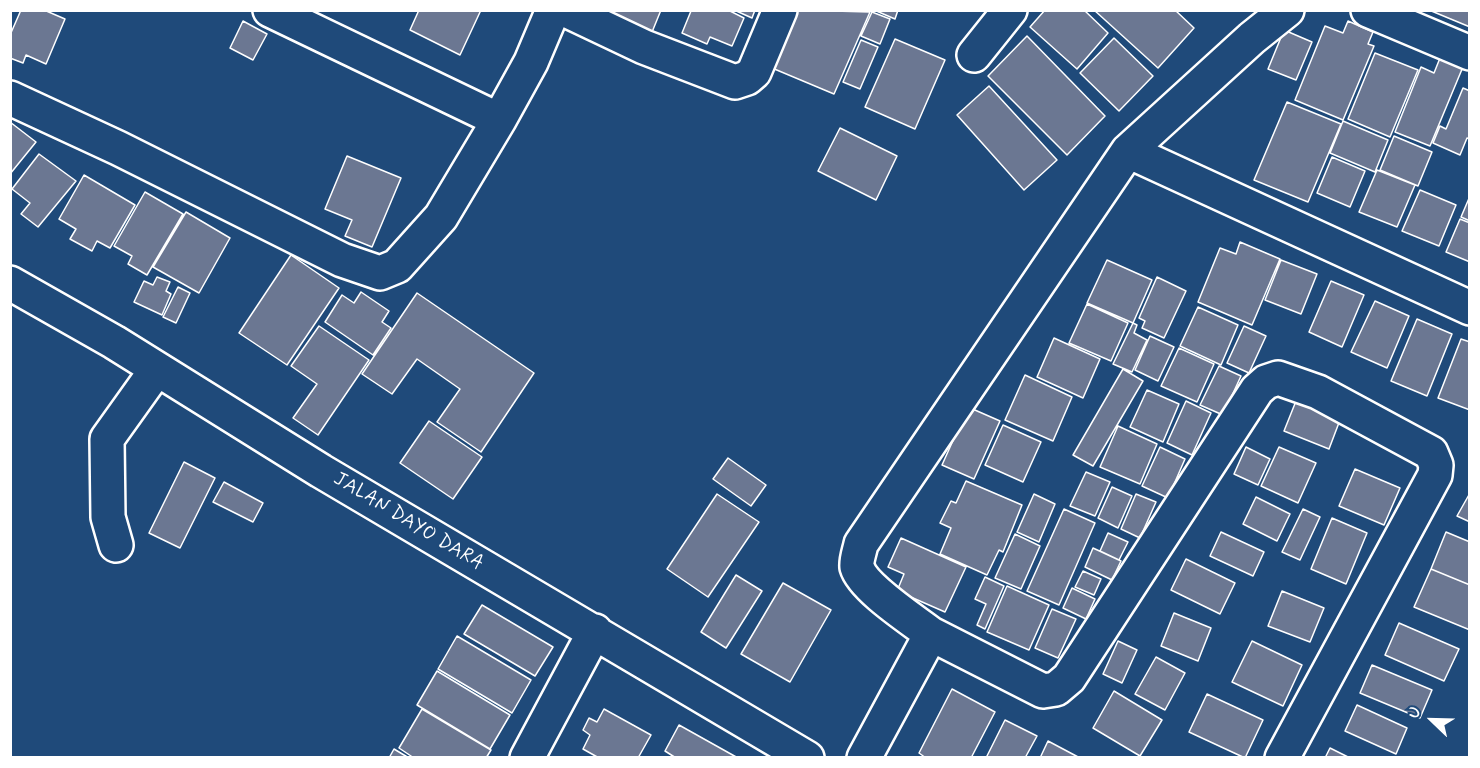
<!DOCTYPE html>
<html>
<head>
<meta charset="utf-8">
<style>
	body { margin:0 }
	#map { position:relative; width:1480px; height:768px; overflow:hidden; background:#1f4a7a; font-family:Mynerve,sans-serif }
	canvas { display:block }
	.frame { position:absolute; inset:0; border:12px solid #fff; pointer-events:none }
	.north { position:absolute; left:1402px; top:690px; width:60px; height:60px; -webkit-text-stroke:4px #1f4a7a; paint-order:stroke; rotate:293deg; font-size:16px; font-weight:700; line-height:24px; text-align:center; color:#fff }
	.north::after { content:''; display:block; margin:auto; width:21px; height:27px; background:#fff; clip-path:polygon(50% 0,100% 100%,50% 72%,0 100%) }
</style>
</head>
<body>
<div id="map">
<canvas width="1480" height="768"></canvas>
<div class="frame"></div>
<div class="north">U</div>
</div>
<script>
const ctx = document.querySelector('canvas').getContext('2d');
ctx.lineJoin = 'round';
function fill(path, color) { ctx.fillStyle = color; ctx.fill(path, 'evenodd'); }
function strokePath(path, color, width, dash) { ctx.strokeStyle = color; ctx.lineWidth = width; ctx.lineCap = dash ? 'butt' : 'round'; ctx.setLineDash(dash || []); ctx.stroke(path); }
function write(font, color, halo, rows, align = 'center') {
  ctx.font = font + ' Mynerve,sans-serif'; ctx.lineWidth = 4.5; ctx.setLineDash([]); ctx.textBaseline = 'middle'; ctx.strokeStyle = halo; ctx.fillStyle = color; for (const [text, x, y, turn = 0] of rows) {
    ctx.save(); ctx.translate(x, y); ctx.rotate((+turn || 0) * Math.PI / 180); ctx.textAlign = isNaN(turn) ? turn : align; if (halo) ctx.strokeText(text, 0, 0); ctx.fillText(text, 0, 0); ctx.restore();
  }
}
const building = new Path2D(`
	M21 10H44L65 19 46 64 26 55 23 63 10 58V35Z
	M419 10H481L460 55 410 30Z
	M590 10H661L650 37Z
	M689 10H728L744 18 732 46 710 37 707 44 682 33 691 11Z
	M734 10H755L752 18Z
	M796 10 870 12 834 94 772 68Z
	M874 10H898L895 19Z
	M1045 10H1084L1108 33 1077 69 1030 27Z
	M1094 10H1175L1194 28 1158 68Z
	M1429 10H1470V27Z
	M872 12 890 19 880 44 861 36Z
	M243 21 267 34 253 60 230 48Z
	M1348 21 1373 32 1368 44 1374 46 1343 120 1295 100 1325 26 1343 33Z
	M1284 30 1312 42 1296 80 1268 69Z
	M1027 36 1105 116 1067 155 988 76Z
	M1114 38 1153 76 1119 111 1080 73Z
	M895 39 945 60 915 129 865 107Z
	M861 40 878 47 860 89 843 82Z
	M1375 53 1418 70 1390 137 1348 119Z
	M1442 53 1465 62 1430 146 1395 132 1421 67 1434 73Z
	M989 86 1057 160 1024 190 957 115Z
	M1463 88 1470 91V139L1467 138 1460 155 1433 143 1440 126 1446 129Z
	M1287 102 1341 124 1308 202 1254 180Z
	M1343 121 1388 140 1375 172 1330 153Z
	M10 122 36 142 10 174Z
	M840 128 897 156 876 200 818 171Z
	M1394 136 1432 152 1418 186 1380 170Z
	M39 154 76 181 38 227 21 214 30 203 12 189Z
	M347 156 401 178 372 247 345 236 352 220 325 209Z
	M1332 157 1365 171 1350 207 1317 193Z
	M1377 170 1415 185 1397 227 1359 212Z
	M84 175 135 205 110 248 97 241 92 251 70 239 76 229 59 219Z
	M1420 190 1456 205 1439 246 1402 231Z
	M145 192 183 214 147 275 128 264 132 256 114 246Z
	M1470 196V221L1461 217Z
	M186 212 230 238 199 293 153 267Z
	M1460 219 1470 223V262L1446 252Z
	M1240 242 1280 259 1252 325 1198 302 1220 248 1236 254Z
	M291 255 339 288 287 365 239 333Z
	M1107 260 1152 280 1133 323 1087 303Z
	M1281 260 1317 274 1301 314 1265 300Z
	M157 277 170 282 166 291 171 294 162 315 134 302 144 281 153 285Z
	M1157 277 1186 291 1164 338 1142 328 1145 321 1139 318Z
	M1331 281 1364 295 1342 347 1309 332Z
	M178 287 190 293 176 323 163 317Z
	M361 292 389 311 382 322 391 328 373 355 325 322 342 295 354 303Z
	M417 293 534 373 481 452 437 422 460 389 417 359 392 394 362 374Z
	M1375 301 1409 316 1387 368 1351 352Z
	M1087 304 1128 323 1111 361 1069 343Z
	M1198 307 1238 325 1221 365 1180 346Z
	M1417 319 1452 334 1427 396 1391 381Z
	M1133 323 1137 325 1134 333 1147 340 1132 372 1113 364Z
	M319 326 369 360 318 435 293 418 317 384 291 366Z
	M1244 326 1266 336 1249 373 1227 363Z
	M1150 336 1174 347 1158 381 1135 370Z
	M1054 338 1100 359 1083 398 1037 377Z
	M1461 339 1470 342V410L1438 398Z
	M1179 348 1214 364 1197 402 1161 386Z
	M1219 366 1241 376 1223 415 1200 405Z
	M1123 369 1143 381 1093 466 1073 455Z
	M1025 375 1072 397 1053 441 1005 420Z
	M1147 390 1179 404 1163 442 1130 427Z
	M1186 401 1211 413 1192 455 1167 443Z
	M1296 401 1340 420 1329 449 1284 431Z
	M968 407 1000 421 974 479 942 465Z
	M429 421 482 457 453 499 400 463Z
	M1003 425 1041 442 1023 482 985 465Z
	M1118 426 1157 444 1140 484 1100 467Z
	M1160 447 1185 459 1168 498 1142 486Z
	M1246 447 1270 459 1258 485 1234 474Z
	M1279 447 1316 463 1298 503 1261 486Z
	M728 458 766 485 751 506 713 479Z
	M184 462 215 478 180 548 149 533Z
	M1355 469 1400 488 1384 525 1339 506Z
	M1086 472 1110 482 1095 516 1070 506Z
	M966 481 1022 505 1003 552 999 550 987 575 940 554 951 528 940 523 951 501 956 503Z
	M224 482 263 503 253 522 213 502Z
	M1112 487 1132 496 1118 528 1098 518Z
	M1470 493V522L1457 516Z
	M717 494 759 522 708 597 667 569Z
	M1034 494 1055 504 1039 542 1017 532Z
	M1136 494 1156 502 1140 538 1121 529Z
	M1256 497 1290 514 1277 541 1243 524Z
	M1064 509 1095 523 1059 605 1027 591Z
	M1303 509 1320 517 1300 560 1282 552Z
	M1332 518 1367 533 1346 584 1311 569Z
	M1221 532 1264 552 1253 576 1210 556Z
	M1446 532 1470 542V585L1431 569Z
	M1108 533 1128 542 1119 560 1100 551Z
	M1015 534 1040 546 1021 589 995 578Z
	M901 538 966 567 945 612 897 591 904 574 888 567Z
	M1093 548 1121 561 1112 580 1085 567Z
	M1186 559 1235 583 1220 614 1171 590Z
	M1431 569 1470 585V630L1414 607Z
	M1083 571 1101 579 1094 595 1075 587Z
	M736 575 762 591 726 648 701 632Z
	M985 577 1004 586 985 629 977 625 986 604 975 599Z
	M783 583 831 610 790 682 741 654Z
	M1007 586 1049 605 1029 650 987 632Z
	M1072 588 1095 599 1086 619 1063 608Z
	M1282 591 1324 608 1310 642 1268 626Z
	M482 605 553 647 535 676 464 634Z
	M1052 609 1076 619 1058 658 1035 648Z
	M1174 613 1211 628 1198 661 1161 646Z
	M1399 623 1459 649 1444 681 1385 655Z
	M457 636 531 680 512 713 438 669Z
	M1118 641 1137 650 1122 683 1103 674Z
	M1252 641 1302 665 1283 706 1232 682Z
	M1156 657 1185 673 1165 710 1135 694Z
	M1372 665 1432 690 1420 718 1360 693Z
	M437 671 510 715 490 749 417 705Z
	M952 689 995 712 971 758H926L919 753Z
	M1114 691 1162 720 1140 756 1093 728Z
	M1207 694 1263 720 1245 758 1189 732Z
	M1357 705 1407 728 1396 754 1345 731Z
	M422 709 491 750 486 758H414L399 748Z
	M604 709 651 735 638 758H599L583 749 590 735 583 730 589 718 597 722Z
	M1005 720 1037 736 1025 758H986Z
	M679 725 738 758H676L665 751Z
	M1048 741 1080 758H1040Z
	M1330 748 1350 758H1325Z
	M394 749 409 758H389Z`);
fill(building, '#6b7792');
strokePath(building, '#fff', 1.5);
const minor = new Path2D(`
	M270 10 499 120
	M566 10 644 47 735 82 747 78 754 72 780 10
	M1368 10 1470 53
	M974 55 1010 10
	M10 98 118 148 342 260 380 273 397 266 441 217 499 120 531 62 553 10
	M1128 151 1252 38 1287 10
	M10 283 114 342 321 471 807 758
	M116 545 108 517 107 439 157 369
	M931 634 1043 691 1056 689 1069 678 1257 390 1266 382 1278 378 1318 392 1431 453 1436 465 1435 475 1282 758
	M527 758 595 631
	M864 758 931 634C913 620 863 588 857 567 856 560 860 550 861 544L1128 151 1470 308`);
strokePath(minor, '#fff', 38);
strokePath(minor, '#1f4a7a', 33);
write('20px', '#fff', '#1f4a7a', [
	["JALAN DAYO DARA",408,522,31]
]);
</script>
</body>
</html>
